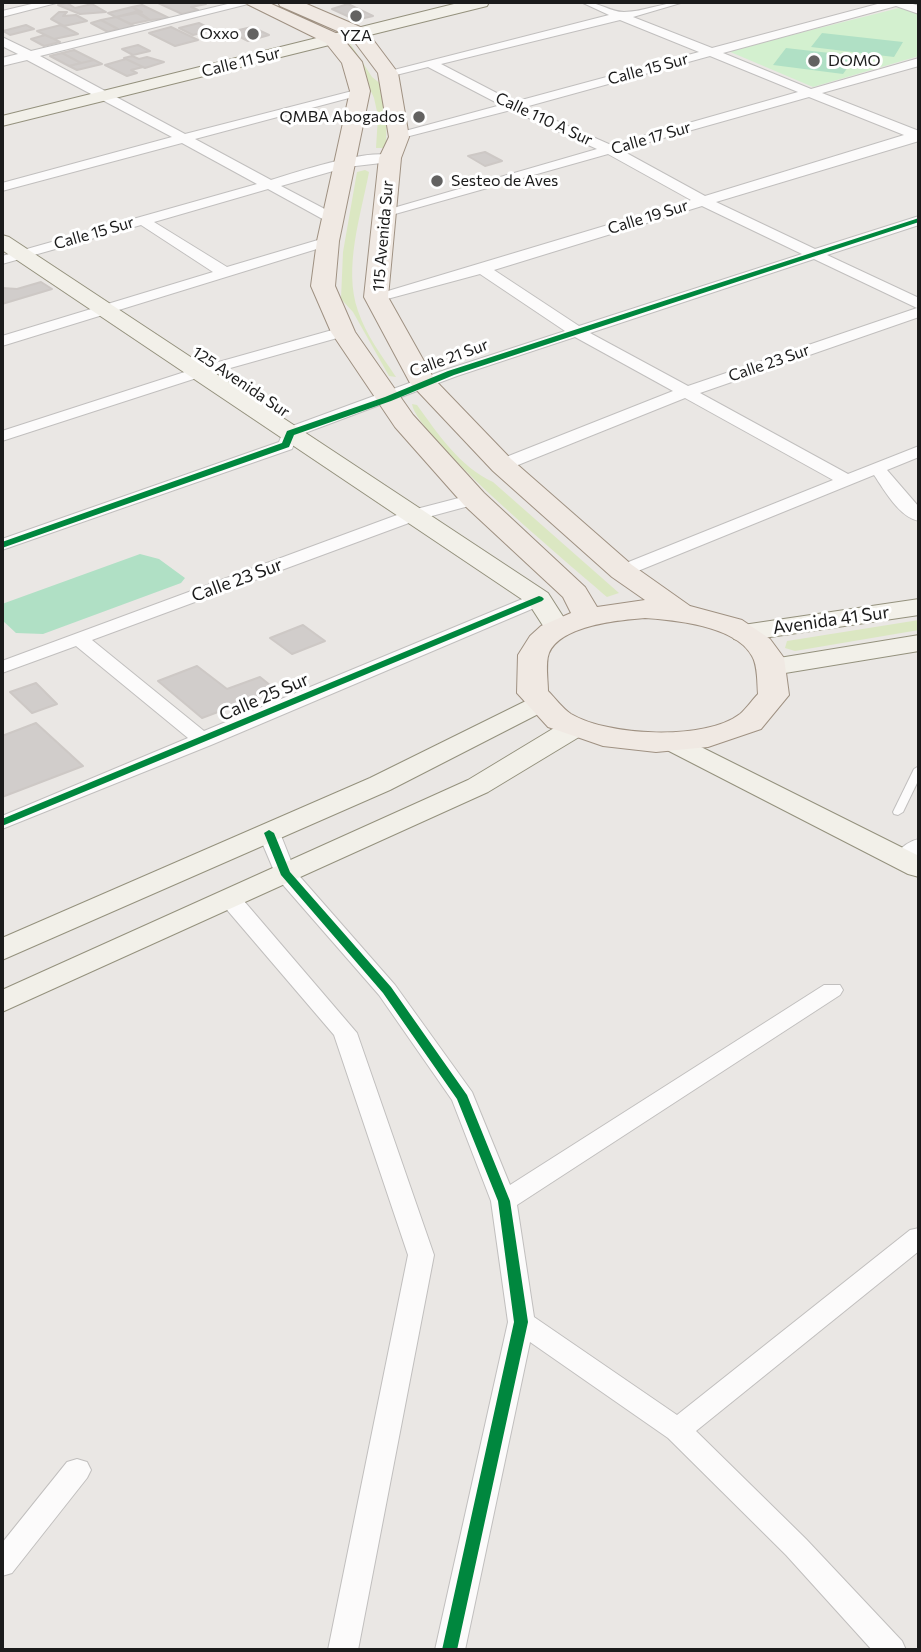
<!DOCTYPE html>
<html>
<head>
<meta charset="utf-8">
<style>
	body { margin:0 }
	#map { position:relative; width:921px; height:1652px; overflow:hidden; background:#eae7e4; font-family:Commissioner,sans-serif }
	canvas { display:block }
	.frame { position:absolute; inset:0; border:4px solid #1b1b1b; pointer-events:none }
</style>
</head>
<body>
<div id="map">
<canvas width="921" height="1652"></canvas>
<div class="frame"></div>
</div>
<script>
const ctx = document.querySelector('canvas').getContext('2d');
ctx.lineJoin = 'round';
function fill(path, color) { ctx.fillStyle = color; ctx.fill(path, 'evenodd'); }
function strokePath(path, color, width, dash) { ctx.strokeStyle = color; ctx.lineWidth = width; ctx.lineCap = dash ? 'butt' : 'round'; ctx.setLineDash(dash || []); ctx.stroke(path); }
function write(font, color, halo, rows, align = 'center') {
  ctx.font = font + ' Commissioner,sans-serif'; ctx.lineWidth = 6; ctx.setLineDash([]); ctx.textBaseline = 'middle'; ctx.strokeStyle = halo; ctx.fillStyle = color; for (const [text, x, y, turn = 0] of rows) {
    ctx.save(); ctx.translate(x, y); ctx.rotate((+turn || 0) * Math.PI / 180); ctx.textAlign = isNaN(turn) ? turn : align; if (halo) ctx.strokeText(text, 0, 0); ctx.fillText(text, 0, 0); ctx.restore();
  }
}
fill(new Path2D(`
	M348 40 372 77 382 85 387 102 386 148H376L378 116 374 98Z
	M365 170 369 172C361 215 343 268 358 311 366 335 382 356 396 377L389 376 353 312 341 299 343 252 357 172Z
	M412 404 417 405C438 434 460 467 493 482L619 593 607 597C573 567 417 438 412 404Z
	M919 620V630L795 651 785 648 787 641Z`), '#dbe7c2');
fill(new Path2D(`
	M903 7 919 13V56L813 87 728 51Z`), '#d3f0cf');
fill(new Path2D(`
	M822 33 903 42 894 57 811 47Z
	M786 48 856 56 843 74 773 65Z
	M140 554 159 559 185 578 181 583 43 634 16 633 2 620V604Z`), '#b0e0c5');
const building = new Path2D(`
	M156 2H203L206 4 191 7 198 10 182 14Z
	M67 3 75 8 92 4 106 12 80 14 58 5Z
	M348 4 373 16 356 20 332 9Z
	M142 5 169 18 150 20 132 7Z
	M132 7 142 12 116 17 108 13Z
	M59 12H67L63 16 76 15 87 21 64 26 51 19Z
	M135 12 150 20 131 24 116 17Z
	M116 17 134 26 119 30 101 20Z
	M101 20 118 29 108 32 91 23Z
	M199 23 213 30 193 35 179 28Z
	M26 25 34 29 10 35 3 31Z
	M61 25 78 34 54 39 37 31Z
	M171 27 198 40 175 46 149 33Z
	M252 27 269 35 248 41 230 32Z
	M45 35 54 39 60 42 44 46 31 39Z
	M138 45 150 51 133 55 122 49Z
	M74 50 94 60 81 63 62 53Z
	M62 53 81 63 69 66 50 56Z
	M132 56 139 59 147 57 164 62 145 68 124 58Z
	M126 59 143 67 131 70 137 73 127 76 105 65Z
	M94 60 102 64 77 70 69 66Z
	M485 152 502 161 485 166 468 156Z
	M41 282 52 289 2 304V288L17 289Z
	M303 625 325 641 292 654 270 638Z
	M197 666 227 689 260 677 276 690 202 718 158 681Z
	M36 683 57 704 32 713 10 692Z
	M36 723 83 766 2 797V736Z`);
fill(building, '#d1cdcb');
strokePath(building, '#cdc8c5', 2);
const lane = new Path2D(`
	M919 766V779L903 812 898 815 894 814 893 812 914 769Z`);
const street = new Path2D(`
	M40 2H60L2 17V11Z
	M236 2H256L40 56 185 134 364 88V94L195 139 271 180C294 173 379 144 397 158L390 162 347 167 281 186 338 216V222H328L268 189 154 222 227 267 328 237 333 238V244L2 346V336L213 272 141 225 2 264V256L257 184 182 143 2 191V183L172 137 27 60 2 66V58L18 54 2 46V37L31 51Z
	M581 2C598 1 610 12 624 12 644 12 663 2 684 2L633 17 712 48 885 2H907L919 6V14L896 6 723 53 811 89 919 58V66L822 93 919 131V141L716 202 815 249 919 216V225L827 255 919 298V317L700 393 848 474 919 446V457L887 470 919 507V521C899 517 885 491 874 475L628 575H616L613 571 616 567 833 480 685 398 508 469H496L494 465 496 461 673 391 575 337 457 376 297 436 292 449 2 550V539L279 442 284 429 445 370 565 331 480 274 376 302 368 297 691 200 608 154 388 216 376 213 597 149 511 110 394 140V134L501 105 428 67 388 77 382 73 609 15ZM620 20 699 52 514 102 441 64ZM710 56 798 92 611 145 525 107ZM809 97 904 135 705 196 621 150ZM702 206 802 254 579 326 494 270ZM814 259 917 308 688 386 590 333Z
	M343 327 348 329V335L209 374 2 441V431L197 368Z
	M474 494 483 499 480 503 417 520 92 640 204 731 532 595H546L548 599 546 603 211 745 2 829V816L188 738 76 646 2 673V661L405 512Z
	M269 827 280 833 295 871 395 985 472 1092 510 1185 824 985H840L843 990 840 995 517 1205 534 1317 677 1415 910 1230 919 1228V1251L696 1431 806 1539 902 1641 906 1650H872L786 1555 668 1438 530 1342 465 1650H435L508 1322 491 1201 452 1100 379 995 277 878 258 833Z
	M919 839V856L910 864H894L891 859C898 850 908 841 919 839Z
	M230 892 238 894 357 1033 434 1255 358 1650H328L408 1255 334 1035 222 904 219 899Z
	M77 1459 87 1462 91 1470 87 1478 12 1573 2 1576V1543L67 1462Z`);
const secondary = new Path2D(`
	M462 2H489L487 6 2 126V116Z
	M2 235 9 237 548 593 571 629 567 635H549L529 604 2 250Z
	M919 599V615L743 641 734 639 730 633 734 627 743 625Z
	M919 635V651L773 675 763 673 759 667 763 661 773 659Z
	M540 694 550 696 554 702 550 708 390 790 2 960V938L370 778Z
	M574 720 584 722 588 728 584 734 488 792 2 1012V990L468 780 564 722Z
	M677 735 919 856V877L908 874 667 750 663 744 667 738Z`);
const primary = new Path2D(`
	M243 2H267L340 35 362 62 370 91 339 241 335 286 355 332 413 415 484 493 585 587 597 607 645 600 612 577 493 471 410 383 364 297 379 158 389 137 378 73 351 37 280 6 278 2H302L365 29 398 73 409 137 401 158 388 297 434 379 511 459 632 565 690 606 742 620 770 639 784 658 789 695 761 729 708 747 656 752 603 746 548 727 517 693 518 655 530 636 541 626 571 613 563 597 464 505 395 427 331 332 311 286 317 241 350 91 342 63 326 43ZM645 618C675 620 736 626 752 656 758 666 757 683 758 694 752 700 746 709 740 714 705 741 608 736 571 714 563 709 555 698 548 691 548 680 545 663 549 653 561 625 620 620 645 618Z`);
strokePath(lane, '#c1bfbe', 2);
strokePath(street, '#c1bfbe', 2);
strokePath(secondary, '#94917d', 2);
strokePath(primary, '#9f9182', 2);
fill(lane, '#fcfbfb');
fill(street, '#fcfbfb');
fill(secondary, '#f2f0e9');
fill(primary, '#f0e9e3');
fill(new Path2D(`
	M919 218V222L454 375 391 401 294 435 289 447 2 548V542L282 443 287 431 385 397 448 371Z
	M539 596 542 597 544 599 542 601 2 826V819Z
	M269 830 274 833 290 872 391 987 467 1095 510 1201 528 1322 457 1650H442L514 1322 498 1201 457 1099 383 993 281 875 264 833Z`), '#00873e');
for (const [x, y, r, color] of [
	[356,16,7,"#636261"],
	[253,34,7,"#636261"],
	[814,61,7,"#636261"],
	[419,117,7,"#636261"],
	[437,181,7,"#636261"]
]) { const dot = new Path2D(); dot.arc(x, y, r, 0, 2 * Math.PI); ctx.fillStyle = color; ctx.fill(dot); strokePath(dot, '#fff', 2.5); }
write('16px', '#1b1b1b', '#fff', [
	["Oxxo",239,34],
	["YZA",356,36,"center"],
	["DOMO",828,61,"left"],
	["QMBA Abogados",405,117],
	["Sesteo de Aves",451,181,"left"]
], 'right');
write('16px', '#1b1b1b', '#fff', [
	["Calle 11 Sur",241,62,-14],
	["Calle 15 Sur",648,69,-15],
	["Calle 110 A Sur",544,119,25],
	["Calle 17 Sur",651,138,-16],
	["Calle 19 Sur",648,217,-17],
	["Calle 15 Sur",94,233,-16],
	["115 Avenida Sur",383,236,-85],
	["Calle 21 Sur",449,358,-20],
	["Calle 23 Sur",769,363,-19],
	["125 Avenida Sur",241,382,34]
]);
write('18px', '#1b1b1b', '#fff', [
	["Calle 23 Sur",237,580,-20],
	["Avenida 41 Sur",831,620,-8],
	["Calle 25 Sur",264,697,-23]
]);
</script>
</body>
</html>
